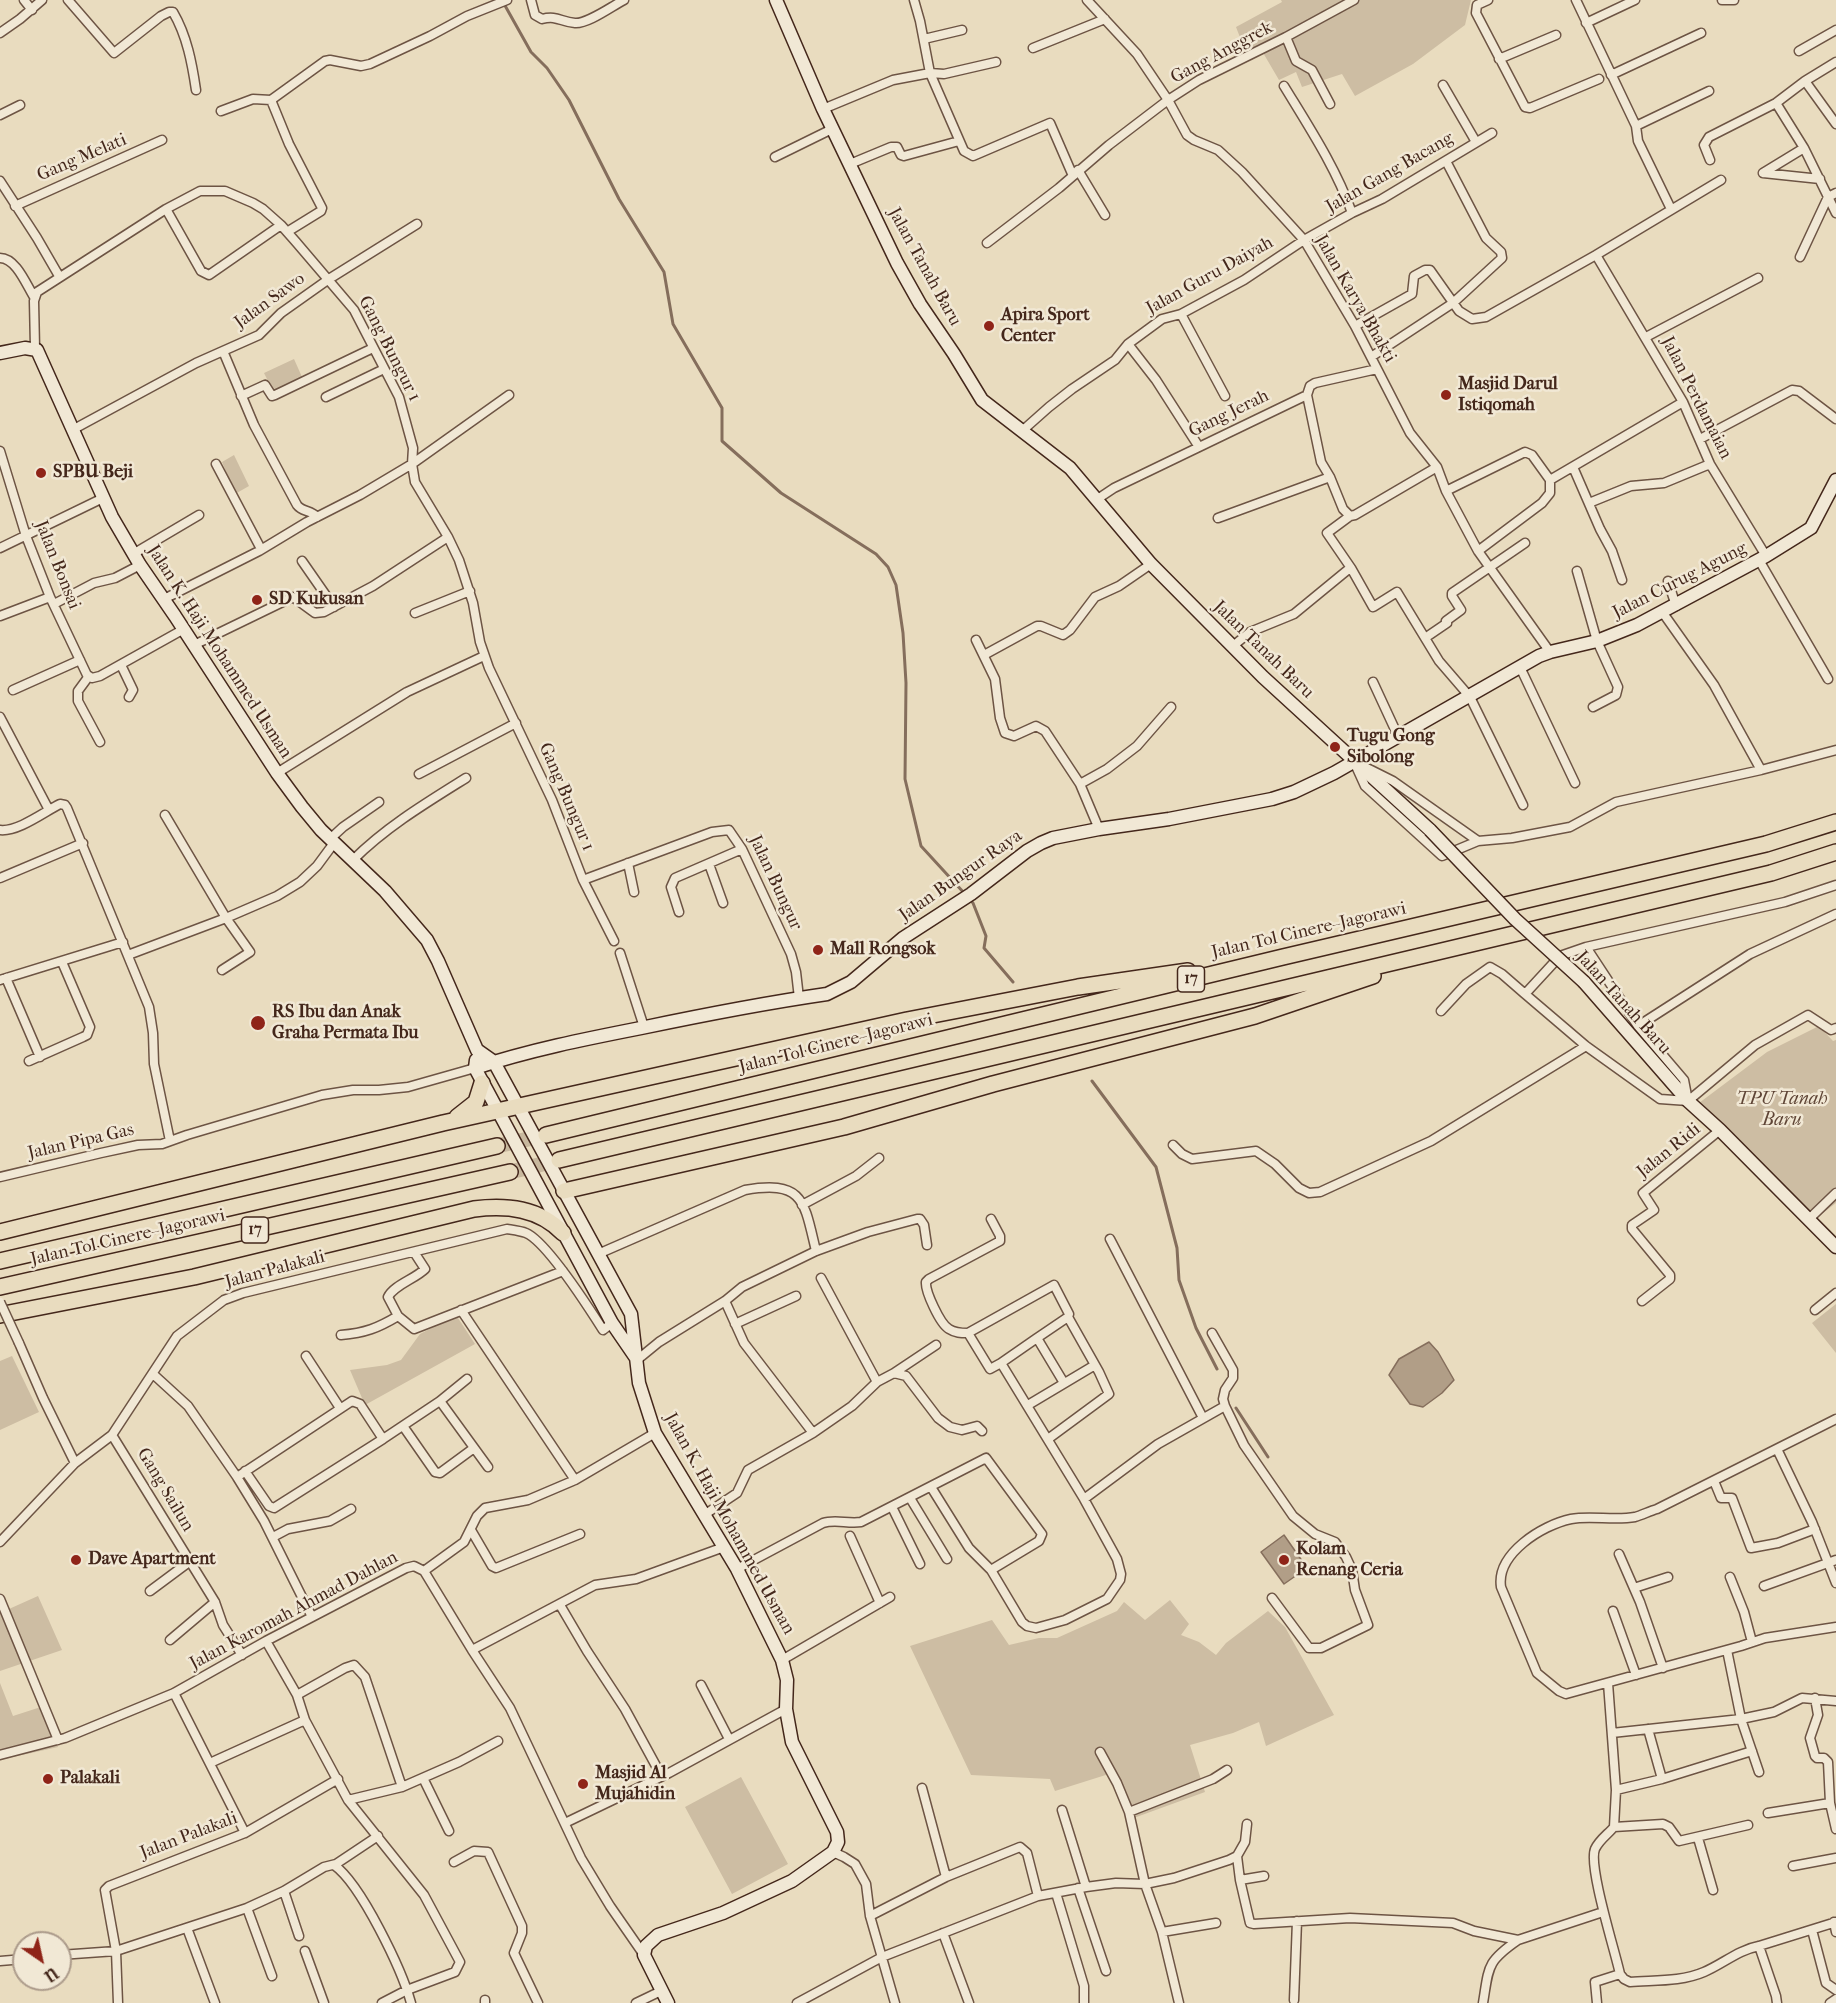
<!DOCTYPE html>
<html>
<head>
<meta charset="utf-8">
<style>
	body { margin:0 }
	#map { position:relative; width:1836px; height:2003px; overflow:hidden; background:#e9dcbf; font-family:"IM FELL French Canon",serif }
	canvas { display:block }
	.north { position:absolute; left:12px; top:1931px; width:60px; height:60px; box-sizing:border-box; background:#f1e8d5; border:2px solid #ac9b8b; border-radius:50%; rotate:146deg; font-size:16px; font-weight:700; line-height:24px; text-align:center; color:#44271b }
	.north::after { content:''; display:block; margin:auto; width:21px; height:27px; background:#8f2418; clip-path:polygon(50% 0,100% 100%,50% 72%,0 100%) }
</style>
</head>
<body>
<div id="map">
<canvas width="1836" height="2003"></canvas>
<div class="north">U</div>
</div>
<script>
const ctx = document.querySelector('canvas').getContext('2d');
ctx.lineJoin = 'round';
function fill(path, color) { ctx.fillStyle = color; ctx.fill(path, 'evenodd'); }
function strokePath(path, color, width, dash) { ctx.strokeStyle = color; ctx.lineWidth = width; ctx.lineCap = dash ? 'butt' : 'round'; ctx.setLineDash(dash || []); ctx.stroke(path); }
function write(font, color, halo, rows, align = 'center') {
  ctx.font = font + ' "IM FELL French Canon",serif'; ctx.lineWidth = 5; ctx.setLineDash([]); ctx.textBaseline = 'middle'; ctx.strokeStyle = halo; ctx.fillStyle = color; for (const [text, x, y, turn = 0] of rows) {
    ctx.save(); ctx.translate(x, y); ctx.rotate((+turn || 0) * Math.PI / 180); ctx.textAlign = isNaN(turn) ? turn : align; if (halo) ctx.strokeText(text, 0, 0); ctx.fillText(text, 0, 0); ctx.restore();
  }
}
fill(new Path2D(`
	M1281 0H1471L1465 25 1413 64 1355 96 1342 74 1302 87 1296 72 1279 80 1262 51 1248 58 1236 27 1282 2Z
	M294 359 302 377 273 391 264 373Z
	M234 455 249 486 235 494 222 462Z
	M1819 1026 1833 1041 1836 1040V1203L1815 1219 1699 1103 1767 1052Z
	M1836 1304V1353L1812 1323Z
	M456 1315 475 1344 365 1405 350 1370 387 1365 401 1360 420 1334Z
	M12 1356 39 1412 0 1430V1361Z
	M38 1596 62 1650 0 1671V1613Z
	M1170 1600 1189 1624 1181 1635 1199 1642 1216 1655 1226 1643 1268 1611 1285 1627 1334 1715 1266 1746 1259 1722 1233 1733 1190 1745 1205 1792 1131 1819 1112 1773 1055 1791 1050 1779 971 1775 910 1646 992 1620 1009 1645 1039 1638H1057L1117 1611 1124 1602 1145 1620Z
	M0 1683 13 1716 44 1706 58 1747 0 1760Z
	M741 1777 788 1864 732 1894 685 1807Z`), '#cdbda3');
const water = new Path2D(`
	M1429 1342 1438 1352 1454 1380 1442 1393 1423 1407 1410 1404 1389 1375 1399 1359Z
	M1284 1535 1307 1568 1284 1584 1261 1552Z`);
fill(water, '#b19e87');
strokePath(water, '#856e5c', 1.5);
strokePath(new Path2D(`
	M503 2 531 52 547 68 569 100 619 199 664 272 673 324 722 408V441L781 493 876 554 888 567 896 585 903 633 906 683 905 779 921 846 965 894
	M969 899 973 903 986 936 984 948 1013 982
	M1092 1081 1156 1167 1177 1248 1179 1280 1196 1328 1217 1369
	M1236 1408 1268 1457`), '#856e5c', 3);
strokePath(new Path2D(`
	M497 1146 546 1135
	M510 1172 559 1160`), '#c8b89e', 15, [15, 8]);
const street = new Path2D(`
	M24 0 32 10
	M68 0 114 53 161 16 169 12H173C187 36 192 63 196 90
	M531 0 535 15 542 19C557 15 561 22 575 23 588 24 612 6 624 0
	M914 0 920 21 930 73 964 151 973 156 1050 123 1073 176
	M1087 0 1137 54 1168 100 1187 135 1194 140 1218 150 1242 172 1304 240 1355 326 1410 433 1437 467 1446 491 1478 551 1550 652
	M1488 0 1477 5 1476 13 1525 107 1530 108 1599 79
	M1576 0 1636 126 1638 141 1671 209
	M1722 0H1734
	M1586 23 1635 0
	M0 33 20 19 42 0
	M1286 37 1296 61 1312 70 1330 104
	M924 39 962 30
	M1033 48 1105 19
	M1799 51 1836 30
	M1499 59 1556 35
	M1611 75 1701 33
	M1805 81 1836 124
	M1443 85 1476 142
	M1284 86C1309 127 1336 168 1352 213
	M271 100 289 144 322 208 321 211 287 232
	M1776 103 1804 148 1836 213
	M823 109 893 80 930 73 944 74 996 62
	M221 111 253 99 271 100 325 61 330 60 361 66 370 64 430 36 467 16 507 0
	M0 115 20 105
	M1636 126 1709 91
	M775 157 832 129
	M1710 160 1704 145 1709 137 1776 103 1805 81 1836 62
	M850 164 891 147H897L901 155 904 156 959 141
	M1078 170 1105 215
	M1763 173 1820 179
	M1763 173 1804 148
	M0 181 37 238 59 276
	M15 206 162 140
	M166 209 201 271 209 275 281 225
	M987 243 1059 188 1109 145 1168 100 1199 80 1286 37 1354 0
	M1596 255 1683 402 1710 464 1766 556
	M1800 257 1828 197 1836 193
	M0 258C16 258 26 284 34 297
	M1181 314 1225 396
	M1355 326 1412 294 1414 276 1425 270H1430L1459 311 1472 319 1486 317 1596 255 1721 180
	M1646 337 1758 278
	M1128 344 1156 380 1199 447
	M35 348 34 301 37 292 166 209 200 191H225L253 203 263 209 281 225 296 242 354 310 399 397 413 448 412 464 415 482 448 537 459 560 473 603 480 642 489 668 552 800 583 880 614 941
	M223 351 254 425 297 505C302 512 311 510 317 517
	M1371 357 1453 303 1502 258 1501 252 1486 238 1446 161
	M1307 395 1321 462 1330 477 1343 509 1350 516 1355 515 1437 467
	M241 396 265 385 272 396 275 395 373 348
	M326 397 384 369
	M74 429 196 363 259 335 281 313 329 279 417 224
	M1022 431 1049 407 1072 389 1115 360 1128 344 1162 319 1181 314 1244 280 1304 240 1352 213 1382 199 1492 133
	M1700 439 1792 390 1799 391 1836 419
	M0 451 26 536 50 597 87 675 92 678 100 676 184 629
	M216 464 261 549
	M1573 467 1600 529 1612 551 1622 580
	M1550 480 1683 402
	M1446 491 1525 452 1532 455 1550 480V493L1542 503 1478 551
	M1096 500 1114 488 1307 395 1310 386 1315 383 1377 369
	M1589 503 1631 486 1664 483 1710 464
	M1350 516 1327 533 1351 568 1373 607 1397 592 1439 661 1470 697 1523 805
	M1218 518 1330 477
	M0 548 103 498
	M133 554 199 515
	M1759 560 1828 679
	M302 561 334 607
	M1577 571 1597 641 1618 687 1616 695 1593 707
	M1668 581 1676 606
	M164 599 259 551 307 522 360 495 412 464 509 395
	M54 604 94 583 115 578 140 565
	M415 613 470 591
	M1663 613 1714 685 1761 770
	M0 616 50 597
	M1425 638 1447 623 1446 621 1461 610 1452 596V593L1525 543
	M976 640 995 679 1000 718 1005 733 1014 736 1036 726 1045 731 1080 784 1099 829
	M194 645 293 597 315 613 324 612 373 586 448 537
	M1233 646 1250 632 1294 614 1350 568
	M984 655 1037 626H1041L1063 635 1070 630 1095 597 1119 586 1151 564
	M121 665 133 690 129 697
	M1520 667 1575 783
	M89 676 78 691V701L100 742
	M1373 682 1398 736
	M13 690 80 660
	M0 717 49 810
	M1355 764 1365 786 1442 856 1478 841 1512 838 1570 827 1616 802 1761 770 1836 750
	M1367 768 1393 781 1478 841
	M277 773 407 692 484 656
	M419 774 516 723
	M1080 784 1107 769 1137 746 1171 707
	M165 815 226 918 250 952 222 970
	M0 830C18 832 44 812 60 804L65 805 67 808 149 1007 153 1033 154 1064 170 1141
	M330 839 343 827 379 802
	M353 860C386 827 426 803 466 778
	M628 863 634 892
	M709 864 723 903
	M0 878 83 843
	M583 880 712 832 729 830 742 849 791 954 796 972 799 998
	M1836 885 1785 902 1586 947 1560 956 1525 994 1586 1046 1660 1099 1688 1101 1755 1045 1808 1015 1831 1030 1836 1028
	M679 912 671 887 675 878 742 849
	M1586 947 1638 1026 1684 1080 1688 1101
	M620 953 644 1027
	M128 955 226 918 277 896 300 882 317 866 334 843
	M6 978 40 1057
	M0 980 123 942
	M1441 1011 1466 984 1490 967 1502 974 1525 994
	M1638 1026 1750 954 1836 914
	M29 1061 83 1037 87 1035 90 1027 62 962
	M1173 1145 1182 1154 1192 1159 1256 1151 1275 1164 1299 1188 1309 1193 1320 1192 1431 1141 1586 1046
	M0 1177 101 1153 138 1145 162 1144 187 1135 322 1095 353 1090H379L408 1087 475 1068
	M802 1205 856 1176 879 1158
	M1809 1219 1836 1193
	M1110 1239 1203 1418
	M414 1252 425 1269C415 1279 394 1285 388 1297L398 1316 414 1329 563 1271
	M598 1254 745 1190C804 1180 804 1201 816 1251
	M821 1278 877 1382
	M725 1301 744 1343 813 1433
	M1642 1301 1670 1279V1275L1632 1229V1225L1654 1210 1643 1193 1720 1130
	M461 1310 575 1480
	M1815 1310 1836 1293
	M735 1324 796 1296
	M968 1333 1054 1285 1069 1314 1068 1317 1037 1338 1064 1383
	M1212 1333 1233 1370V1378L1225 1390 1223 1399 1225 1406 1244 1445 1293 1516 1315 1534 1335 1542 1346 1557 1352 1570 1355 1590 1368 1625 1321 1648H1309L1272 1598
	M341 1335C365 1333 378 1328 398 1316
	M19 1343 43 1398 75 1463
	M306 1356 340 1408
	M637 1360 659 1342 725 1301 742 1287 816 1251 868 1232 917 1219H920L924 1225 927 1245
	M1001 1363 1037 1338
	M894 1373 936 1345
	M153 1374 188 1406 237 1477 264 1521 312 1617
	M440 1401 488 1467
	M1028 1405 1095 1365
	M1836 1419 1657 1509C1650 1511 1642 1515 1635 1517 1614 1521 1591 1515 1571 1519 1542 1525 1496 1554 1501 1587L1537 1673 1559 1691 1566 1694 1741 1646 1765 1638 1836 1627
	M403 1426 435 1472 440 1473 474 1448
	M112 1435 215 1602 223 1625 242 1655
	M1048 1439 1109 1394 1099 1372 1068 1317
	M1777 1449 1812 1522 1836 1583
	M245 1471 269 1506 274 1508 383 1439
	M237 1477 352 1401 360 1404 383 1439 440 1401 467 1379
	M1714 1481 1721 1498H1732L1751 1548 1778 1543 1815 1529
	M931 1487 969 1548 991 1570 1022 1622 1027 1626 1036 1628 1065 1620 1107 1599 1120 1580 1121 1574 1117 1559 1084 1499 1001 1363 990 1369 968 1333C961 1333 955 1333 949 1329 940 1324 925 1291 926 1282L929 1279 1000 1241V1236L991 1219
	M910 1498 947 1559
	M1084 1499 1158 1444 1225 1406
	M892 1507 920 1564
	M704 1515 737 1493 748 1470 813 1433 852 1406 877 1382 894 1373 906 1376 938 1418 950 1427 962 1430 977 1426 982 1431
	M471 1530 492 1566 496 1568 580 1534
	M850 1536 880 1603
	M273 1537 288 1529 330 1521 351 1509
	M0 1542 75 1463 112 1435 177 1336 224 1300 243 1293 507 1229C513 1230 521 1231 526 1233 547 1242 589 1308 603 1330L612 1323
	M1619 1554 1640 1602 1663 1668
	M737 1569 823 1523C835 1519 848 1524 861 1522L986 1458 1042 1534 1039 1541 991 1570
	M424 1571 464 1542 477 1516 485 1508 528 1500 575 1480 655 1433
	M1730 1577 1744 1612 1752 1642
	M1764 1586 1836 1560
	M1634 1588 1668 1577
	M150 1591 189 1562
	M0 1599 58 1740
	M560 1605 587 1651 625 1709 661 1775
	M1613 1611 1636 1675
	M170 1640 215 1602
	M266 1641 297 1695 305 1720 348 1800 424 1895 460 1962 455 1972 407 1990 382 2003
	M472 1650 595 1585 636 1579 724 1547
	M782 1660 890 1597
	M1608 1683 1616 1790 1614 1827C1608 1834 1599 1840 1595 1849 1588 1866 1615 1951 1620 1974L1624 1979 1630 1982C1654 1980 1681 1982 1704 1972 1723 1964 1738 1950 1759 1946L1836 1922
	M701 1685 729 1739
	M174 1693 245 1833
	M297 1695 345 1668 354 1665 365 1677 402 1787
	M1815 1698 1818 1715 1810 1738 1815 1756 1817 1758H1824L1828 1762 1830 1803 1836 1829
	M1648 1729 1662 1779
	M1612 1733 1741 1719 1727 1650
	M1100 1752 1117 1783 1129 1812 1145 1884 1162 1932 1179 2003
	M0 1755 65 1738 174 1693 266 1641 406 1568 414 1566 424 1571 472 1650 510 1708 581 1858 610 1906 644 1955
	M210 1763 305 1720
	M1759 1772 1741 1719 1774 1712 1802 1698 1836 1701
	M423 1778 449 1831
	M922 1788 946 1877
	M1616 1790 1662 1779 1752 1751
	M348 1800 402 1787 459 1762 498 1741
	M1062 1810 1086 1887
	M1129 1812 1213 1779 1227 1770
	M1768 1813 1830 1803
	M565 1823 669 1773 786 1709
	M1247 1824 1245 1842 1237 1856 1240 1880 1250 1923 1254 1924 1350 1918 1453 1923 1474 1931 1518 1940
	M1614 1827 1663 1824 1669 1827 1679 1841 1748 1825
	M1698 1838 1713 1890
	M833 1852 844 1857 855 1864 866 1884 870 1916 895 2003
	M454 1862 474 1851 488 1852 522 1926V1933L514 1953 538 2003
	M334 1865C361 1884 402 1970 411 2003
	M1793 1866 1836 1858
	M1240 1880 1264 1876
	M1078 1888 1106 1971
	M284 1891 299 1936
	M1056 1893 1084 1986V2003
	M247 1908 272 1976
	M870 1916 946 1877 1020 1847 1027 1853 1038 1896
	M1834 1922 1836 1932
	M187 1928 215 2003
	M1812 1930 1826 1983 1836 1990
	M1162 1932 1216 1923
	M943 1933 969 2003
	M1759 1946 1776 1996 1777 2003
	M305 1951 324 2003
	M60 1955 116 1951 247 1908 284 1891 324 1867 336 1864 378 1836
	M0 1961 24 1959
	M1294 2000 1297 1921
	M118 2003 116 1951 105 1890 109 1886 245 1833 338 1779
	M485 2003V2000
	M636 2003 661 1991
	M797 2003 882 1957 1038 1896 1086 1887 1116 1883 1145 1884 1174 1878 1229 1860 1237 1856
	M1483 2003C1489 1967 1486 1962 1518 1940L1603 1912
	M1597 2003 1595 1982 1620 1974
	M1830 2003 1836 1999`);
const secondary = new Path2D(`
	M776 0 823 109 897 263 920 304 954 354 982 400 1070 468 1151 564 1263 677 1430 830
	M0 353 25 348 37 350 112 517 140 565 175 616 277 773 302 807 321 830 385 891 427 940 438 961 477 1050 494 1062 631 1314 639 1383 655 1433 737 1569 782 1660 787 1680 786 1709 792 1742 837 1832 838 1842 833 1852 792 1881 723 1913 658 1935 646 1946 644 1955 668 2003
	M1584 982 1688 1101 1720 1130 1836 1247
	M476 1060 475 1068 612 1323 636 1358
	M475 1068C530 1050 585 1039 641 1028 703 1015 765 1003 827 994L851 982 903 938 971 894 1027 851 1041 843 1053 838 1099 829 1169 819 1272 799 1294 792 1334 773 1539 656 1550 652 1597 641 1637 625 1766 556 1811 528 1836 480`);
const highway = new Path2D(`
	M457 1117 476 1102 482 1083
	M546 1135 1283 957 1766 844 1836 822
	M559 1160 1771 873 1836 852
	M564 1191 844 1127 993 1084 1255 1016 1373 976
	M0 1232 443 1123 907 1020 1078 987 1188 971
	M0 1261 497 1146
	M0 1287 510 1172
	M0 1315 194 1277 474 1209C507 1205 539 1208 563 1233`);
strokePath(street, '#6d5444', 11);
strokePath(secondary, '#44271b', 15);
strokePath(highway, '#44271b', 18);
strokePath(street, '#f1e8d5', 8);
strokePath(secondary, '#f1e8d5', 12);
strokePath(highway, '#e9dcbf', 15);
const streetBridge = new Path2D(`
	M0 1302 19 1343`);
const secondaryBridge = new Path2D(`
	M1430 830 1515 919 1584 982`);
strokePath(streetBridge, '#6d5444', 11, []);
strokePath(secondaryBridge, '#44271b', 15, []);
strokePath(streetBridge, '#f1e8d5', 8);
strokePath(secondaryBridge, '#f1e8d5', 12);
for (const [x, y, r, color] of [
	[989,326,6,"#8f2418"],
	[1446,395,6,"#8f2418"],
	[41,473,6,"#8f2418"],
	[257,600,6,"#8f2418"],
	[1335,747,6,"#8f2418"],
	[818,950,6,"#8f2418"],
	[258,1023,8,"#8f2418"],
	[76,1560,6,"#8f2418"],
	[1284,1560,6,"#8f2418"],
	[48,1779,6,"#8f2418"],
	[583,1784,6,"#8f2418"]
]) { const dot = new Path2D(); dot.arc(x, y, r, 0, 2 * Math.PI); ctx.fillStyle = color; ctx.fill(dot); strokePath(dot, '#f1e8d5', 2); }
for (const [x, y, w] of [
	[1191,979,27],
	[255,1230,27]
]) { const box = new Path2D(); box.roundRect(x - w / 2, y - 13, w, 26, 4.5); ctx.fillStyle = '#f1e8d5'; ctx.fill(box); strokePath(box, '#44271b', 1.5); }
write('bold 16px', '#44271b', null, [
	["17",1191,979],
	["17",255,1230]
]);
write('18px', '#44271b', '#f1e8d5', [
	["Gang Anggrek",1222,53,-28],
	["Gang Melati",82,158,-23],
	["Jalan Gang Bacang",1390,173,-30],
	["Jalan Tanah Baru",924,267,61],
	["Jalan Guru Daiyah",1210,276,-29],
	["Jalan Karya Bhakti",1355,299,60],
	["Jalan Sawo",270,301,-36],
	["Gang Bungur 1",389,349,63],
	["Jalan Perdamaian",1696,398,63],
	["Gang Jerah",1229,414,-26],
	["Jalan Bonsai",57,565,68],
	["Jalan Curug Agung",1680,581,-27],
	["Jalan Tanah Baru",1263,650,44],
	["Jalan K. Haji Mohammed Usman",219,652,57],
	["Gang Bungur 1",566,797,67],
	["Jalan Bungur Raya",961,876,-35],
	["Jalan Bungur",775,883,65],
	["Jalan Tol Cinere–Jagorawi",1309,931,-13],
	["Jalan Tanah Baru",1623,1003,48],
	["Jalan Tol Cinere–Jagorawi",836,1044,-14],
	["Jalan Pipa Gas",81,1142,-13],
	["Jalan Ridi",1669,1151,-39],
	["Jalan Tol Cinere–Jagorawi",128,1238,-13],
	["Jalan Palakali",275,1270,-15],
	["Gang Sailun",165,1490,59],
	["Jalan K. Haji Mohammed Usman",729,1524,61],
	["Jalan Karomah Ahmad Dahlan",294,1611,-28],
	["Jalan Palakali",189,1836,-21]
]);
write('bold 18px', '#44271b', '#f1e8d5', [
	["Apira Sport",1001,316],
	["Center",1001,337],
	["Masjid Darul",1458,385],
	["Istiqomah",1458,406],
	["SPBU Beji",53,473],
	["SD Kukusan",269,600],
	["Tugu Gong",1347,737],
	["Sibolong",1347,758],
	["Mall Rongsok",830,950],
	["RS Ibu dan Anak",272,1013],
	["Graha Permata Ibu",272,1034],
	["Kolam",1296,1550],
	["Renang Ceria",1296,1571],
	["Dave Apartment",88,1560],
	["Masjid Al",595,1774],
	["Mujahidin",595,1795],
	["Palakali",60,1779]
], 'left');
write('italic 18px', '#5f4536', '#f1e8d5', [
	["TPU Tanah",1782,1100],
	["Baru",1782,1121]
]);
</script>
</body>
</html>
